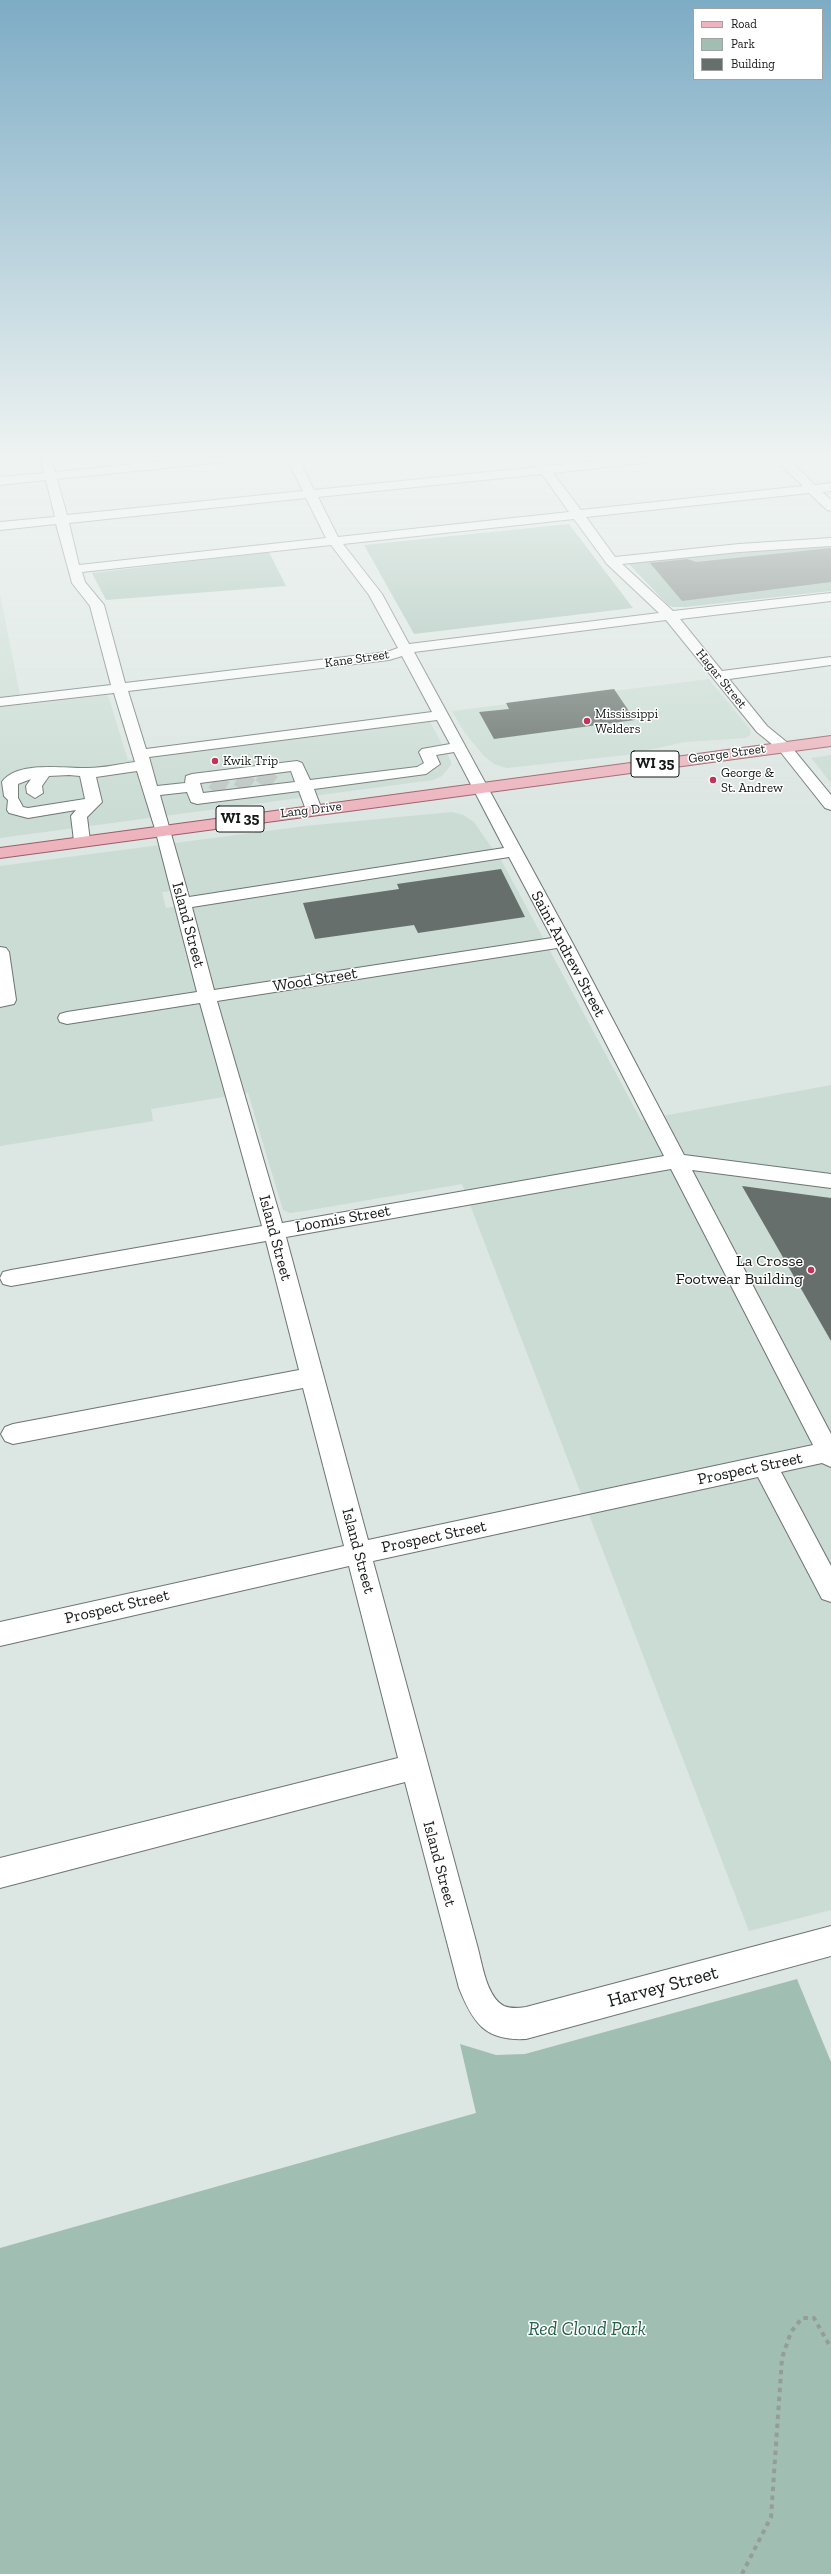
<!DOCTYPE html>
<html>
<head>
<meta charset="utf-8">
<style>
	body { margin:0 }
	#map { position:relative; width:831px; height:2574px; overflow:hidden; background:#dce6e2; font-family:"Zilla Slab",serif }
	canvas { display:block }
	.legend { position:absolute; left:693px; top:8px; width:130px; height:72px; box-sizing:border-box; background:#fff; border:1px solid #a1a3a2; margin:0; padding:5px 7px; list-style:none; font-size:12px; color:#141816 }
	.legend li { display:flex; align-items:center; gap:8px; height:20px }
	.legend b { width:20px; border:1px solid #a1a3a2 }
</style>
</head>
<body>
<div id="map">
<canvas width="831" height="2574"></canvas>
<ul class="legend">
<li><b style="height:5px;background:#edb4be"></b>Road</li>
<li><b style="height:11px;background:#a1beb2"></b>Park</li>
<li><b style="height:11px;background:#666f6b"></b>Building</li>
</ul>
</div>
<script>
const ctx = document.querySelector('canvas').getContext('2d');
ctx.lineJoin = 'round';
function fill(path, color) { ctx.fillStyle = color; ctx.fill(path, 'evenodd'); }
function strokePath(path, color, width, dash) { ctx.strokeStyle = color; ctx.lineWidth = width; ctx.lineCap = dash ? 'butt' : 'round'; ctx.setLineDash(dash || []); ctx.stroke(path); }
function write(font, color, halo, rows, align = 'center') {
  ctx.font = font + ' "Zilla Slab",serif'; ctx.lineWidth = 3; ctx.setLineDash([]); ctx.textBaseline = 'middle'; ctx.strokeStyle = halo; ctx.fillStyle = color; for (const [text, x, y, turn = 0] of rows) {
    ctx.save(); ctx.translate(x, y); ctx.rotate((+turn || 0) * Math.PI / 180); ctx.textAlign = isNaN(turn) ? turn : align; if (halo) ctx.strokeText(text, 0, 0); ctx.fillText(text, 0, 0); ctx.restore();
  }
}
fill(new Path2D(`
	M0 594 22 705 106 695 109 698 128 760 429 720 451 761V765L442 776 433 780 0 838Z
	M709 679 750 729 751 734 746 738 685 742 626 755 507 768 494 764 485 757 464 732 452 711Z
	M831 755V783L811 758Z
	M452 812 463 815 474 822 494 851 191 896 189 889 162 892 166 908 500 858 641 1120 831 1085V1910L749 1931 462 1184 304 1211 290 1213 283 1210 248 1093 151 1109 153 1121 0 1146V866L305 826Z`), '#cadcd4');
fill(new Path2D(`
	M569 524 633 608 414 634 364 545Z
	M831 543V591L686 607H673L668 605 626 561Z
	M269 552 286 586 106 600 92 573Z
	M797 1979 831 2062V2574H0V2248L476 2113 460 2044 496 2055 525 2054Z`), '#a1beb2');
fill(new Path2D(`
	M831 548V582L682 601 650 563 687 559 696 562Z
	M614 689 635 720 494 739 479 712 509 709 506 703Z
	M501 869 525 917 418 933 414 925 315 939 303 903 399 889 397 884Z
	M742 1186 831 1198V1341Z`), '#666f6b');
strokePath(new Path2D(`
	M260 774 273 783
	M238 778 251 786
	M213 781 225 789`), '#bec7c3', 16, [16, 8]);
const minor = new Path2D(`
	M40 458H52L55 472 197 458H240L234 461 57 479 67 515 303 491 286 458H298L314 490 537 467 532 461 535 458 542 459 548 466 626 458H668L662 461 553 473 581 510 803 486 774 458H787L815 485 831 483V491L822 492 831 500V511L827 510 809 493 586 517 615 557 739 544 831 538V546L739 552 622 564 673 611 831 593V601L680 619 722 671 831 657V665L729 679 767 726 789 744 831 795V810L825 808 779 750 757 732 666 620 414 652 572 942 684 1155 831 1174V1188L692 1170 831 1434V1467L822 1463 781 1472 831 1566V1602L822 1599 758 1477 373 1561 477 1945C482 1962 486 1997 504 2006 511 2009 519 2008 526 2007L831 1926V1956L526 2039C485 2041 473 2023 459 1988L405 1782 0 1888V1858L398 1758 349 1566 0 1646V1622L344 1546 303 1388 13 1444 5 1441 1 1434 5 1427 13 1424 299 1370 266 1241 11 1286 3 1284 0 1278 3 1272 11 1270 262 1226 200 1003 67 1024 60 1022 58 1018 60 1014 67 1012 197 992 155 829 137 771 96 777 102 802 87 817 90 841 88 844 82 846 74 841 71 816 76 810 28 818 9 813 7 810 8 800 4 796 2 782C17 760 67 769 88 768 104 768 119 764 135 762L114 693 0 706V698L111 685 90 606 72 583 56 524 0 530V522L55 517 46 480 0 485V477L44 473ZM542 474 569 512 338 537 318 497ZM306 498 326 538 79 565 69 523ZM574 519 607 564 659 613 409 644 382 594 343 544ZM331 545 369 595 398 648 387 652 125 683 104 605 85 582 82 572ZM402 656 432 712 146 749 128 691 389 660ZM437 720 450 744 422 749 419 752 424 763 417 767 310 780 302 763 297 761 192 774 186 776 185 783 157 786 149 757ZM454 752 504 848 189 897 160 795 187 792 191 802 197 804 299 791 306 810 314 815 322 810 314 789 426 774 440 764 436 755ZM291 771 295 782 203 793 200 783ZM69 775 80 776 85 799 28 808 23 807 18 798V784L31 779 26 786 27 793 35 798 43 793 42 786 49 776ZM509 857 552 938 214 990 192 907ZM557 948 664 1156 282 1223 217 1001ZM671 1169 813 1445 368 1540 286 1237Z
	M0 947 6 948 9 952 16 1000 14 1004 0 1007Z`);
const major = new Path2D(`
	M831 736V746L0 858V848Z`);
strokePath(minor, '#6d7572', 2);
strokePath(major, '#995d67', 2);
strokePath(new Path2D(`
	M742 2574 771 2517 782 2358 791 2332 802 2318H814L831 2348`), '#959d9a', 4, [4.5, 4.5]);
fill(minor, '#fff');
fill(major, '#edb4be');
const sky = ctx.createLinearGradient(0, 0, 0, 819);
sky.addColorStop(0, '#7dacc5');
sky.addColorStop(0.56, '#eff4f2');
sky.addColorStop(1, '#eff4f200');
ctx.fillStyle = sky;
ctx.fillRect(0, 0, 831, 819);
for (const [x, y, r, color] of [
	[587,721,4,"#c23359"],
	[215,761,4,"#c23359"],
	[713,780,4,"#c23359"],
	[811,1270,4,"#c23359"]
]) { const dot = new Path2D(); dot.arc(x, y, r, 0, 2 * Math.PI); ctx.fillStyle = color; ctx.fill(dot); strokePath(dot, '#fff', 1.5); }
write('13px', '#141816', '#fff', [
	["Kane Street",357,659,-8],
	["Hagar Street",721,679,51],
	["George Street",727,754,-8],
	["Lang Drive",311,810,-7]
]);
write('13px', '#141816', '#fff', [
	["Mississippi",595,714],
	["Welders",595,729],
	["Kwik Trip",223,761],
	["George &",721,773],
	["St. Andrew",721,788]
], 'left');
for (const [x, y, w] of [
	[655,764,48],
	[240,819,48]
]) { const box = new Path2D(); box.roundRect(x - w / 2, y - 13, w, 26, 3); ctx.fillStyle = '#fff'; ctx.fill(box); strokePath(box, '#141816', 1); }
write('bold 15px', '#141816', null, [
	["WI 35",655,764],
	["WI 35",240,819]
]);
write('16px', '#141816', '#fff', [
	["Island Street",188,925,75],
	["Saint Andrew Street",568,954,62],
	["Wood Street",315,980,-9],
	["Loomis Street",343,1219,-10],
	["Island Street",275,1238,75],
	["Prospect Street",750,1469,-12],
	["Prospect Street",434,1537,-12],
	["Island Street",358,1551,75],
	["Prospect Street",117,1607,-13],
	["Island Street",439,1864,75]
]);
write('16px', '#141816', '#fff', [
	["La Crosse",803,1261],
	["Footwear Building",803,1279]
], 'right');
write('19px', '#141816', '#fff', [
	["Harvey Street",663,1987,-15]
]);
write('italic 19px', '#23624d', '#fff', [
	["Red Cloud Park",587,2330]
]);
</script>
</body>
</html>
